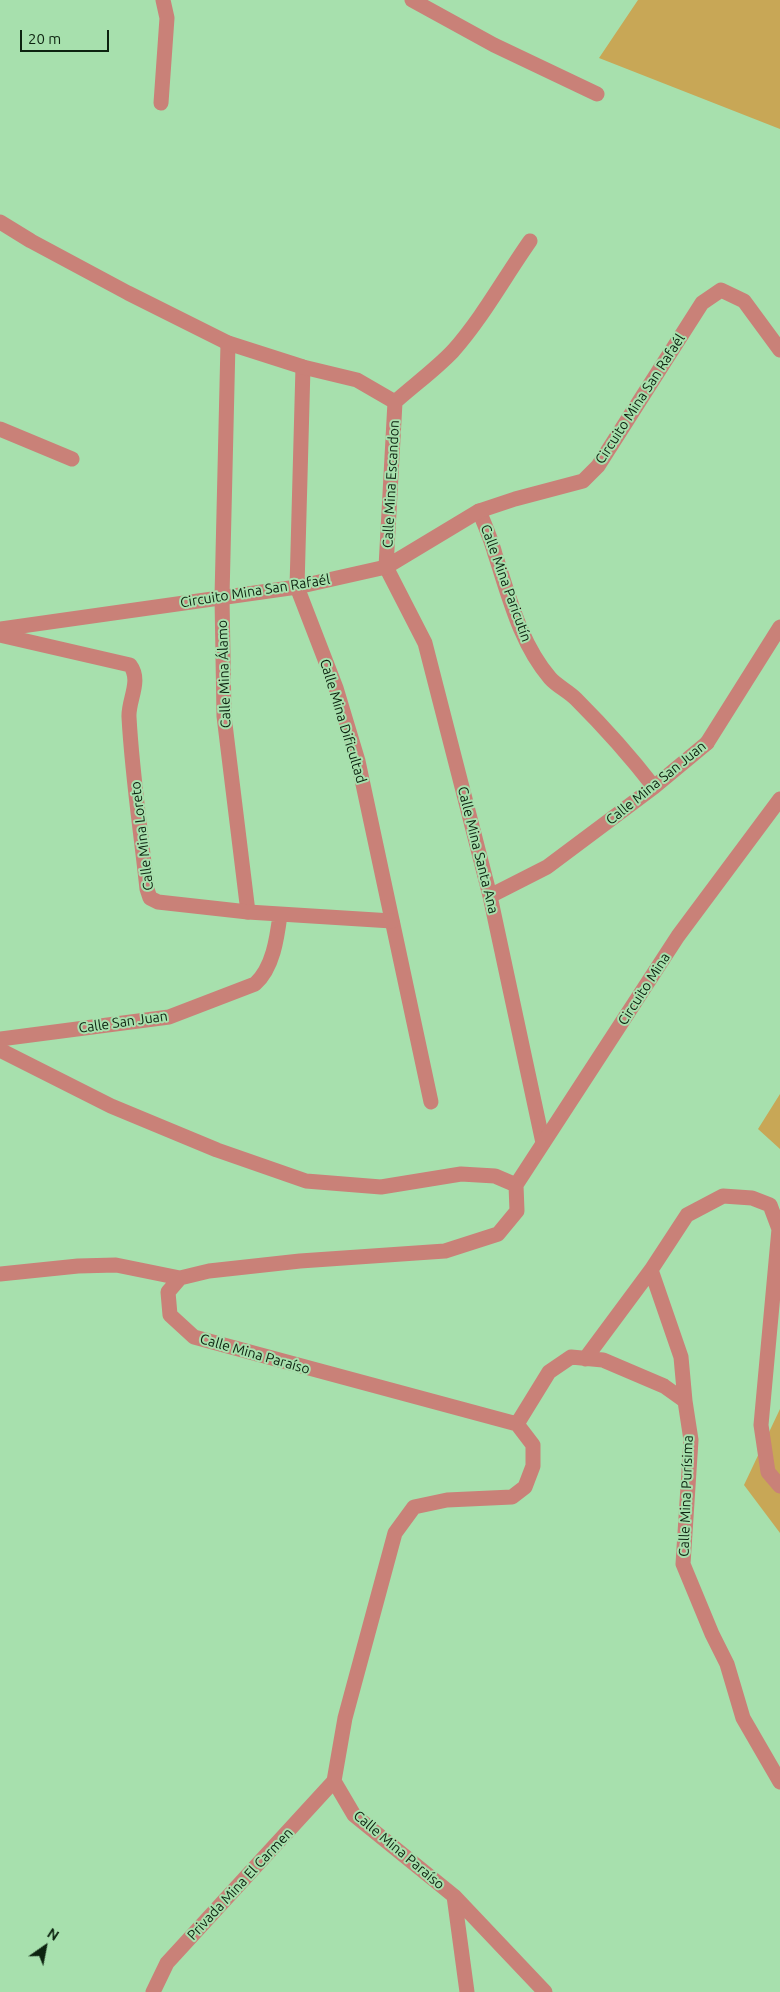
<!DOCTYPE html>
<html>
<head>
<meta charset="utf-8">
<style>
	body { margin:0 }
	#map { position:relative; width:780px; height:1992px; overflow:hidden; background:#a7e0ad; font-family:Ubuntu,sans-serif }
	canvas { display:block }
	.north { position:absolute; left:20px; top:1922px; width:50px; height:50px; -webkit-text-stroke:4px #a7e0ad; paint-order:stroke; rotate:33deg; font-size:14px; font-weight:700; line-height:20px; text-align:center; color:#0d2310 }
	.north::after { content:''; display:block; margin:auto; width:18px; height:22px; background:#0d2310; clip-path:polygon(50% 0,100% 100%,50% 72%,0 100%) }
	.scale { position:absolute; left:20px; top:30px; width:89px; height:22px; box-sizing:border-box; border:2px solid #0d2310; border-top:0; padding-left:6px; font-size:15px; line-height:18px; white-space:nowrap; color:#0d2310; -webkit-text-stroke:4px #a7e0ad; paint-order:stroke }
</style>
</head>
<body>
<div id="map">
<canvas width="780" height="1992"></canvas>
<div class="north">N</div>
<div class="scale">20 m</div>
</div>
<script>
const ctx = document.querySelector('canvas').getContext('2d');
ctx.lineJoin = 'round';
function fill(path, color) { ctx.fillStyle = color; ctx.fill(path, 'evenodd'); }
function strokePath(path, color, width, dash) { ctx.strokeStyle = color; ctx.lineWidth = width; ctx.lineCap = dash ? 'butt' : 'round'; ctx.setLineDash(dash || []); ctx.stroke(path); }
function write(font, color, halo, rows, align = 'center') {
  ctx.font = font + ' Ubuntu,sans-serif'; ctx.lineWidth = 4; ctx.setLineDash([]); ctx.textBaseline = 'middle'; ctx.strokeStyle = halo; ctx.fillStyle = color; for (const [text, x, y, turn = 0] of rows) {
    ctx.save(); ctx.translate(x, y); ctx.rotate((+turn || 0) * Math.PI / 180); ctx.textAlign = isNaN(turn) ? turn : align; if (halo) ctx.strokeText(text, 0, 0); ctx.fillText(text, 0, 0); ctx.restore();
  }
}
fill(new Path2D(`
	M638 0H780V129L599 58Z
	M780 1094V1149L758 1129Z
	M780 1409V1533L744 1485Z`), '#c8a756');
strokePath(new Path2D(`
	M228 343 222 597 224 716 248 912
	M303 367 297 587 336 688 358 761 431 1102
	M479 511C485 525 491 539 495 554 509 596 520 643 550 678 557 686 568 691 576 699 604 727 630 756 654 787
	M386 567 425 643 490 896 543 1143
	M490 896 547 867 654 787 707 743`), '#c98178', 15);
strokePath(new Path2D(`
	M412 0 494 45 597 94
	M161 103 167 18 163 0
	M0 222 31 241 128 293 228 343 303 367 357 380 395 402
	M395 402C414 385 436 369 453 351 483 317 504 278 530 241
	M0 429 72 459
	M386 567 395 402
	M0 629 297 587 386 567 479 511 515 499 583 481 598 466 702 303 721 290 744 301 780 350
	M0 635 130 665C142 681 128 700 129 717 132 774 141 832 147 889L150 898 158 902 248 912 392 921
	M707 743 780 627
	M0 1039 169 1017 255 984C273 968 277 938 280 915
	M0 1050 111 1106 217 1150 306 1181 381 1187 461 1174 495 1176 516 1185 517 1211 498 1234 445 1251 300 1261 209 1271 180 1278 168 1292 170 1315 194 1337 517 1424 533 1445V1466L525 1487 512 1497 447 1500 414 1507 395 1533 345 1718 334 1781 354 1815 454 1896 545 1992
	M516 1185 678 936 780 799
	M651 1270 681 1357 685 1401
	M0 1274 78 1266 116 1265 180 1278
	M585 1359 651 1270 687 1215 723 1196 752 1198 770 1205 779 1229 761 1425 768 1472 780 1486
	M517 1424 549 1372 571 1357 603 1360 664 1386 685 1401 691 1440 683 1564 712 1634 727 1664 743 1718 780 1782
	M454 1896 467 1992
	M153 1992 167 1963 334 1781`), '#c98178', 15);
write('14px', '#0d2310', '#a7e0ad', [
	["Circuito Mina San Rafaél",640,399,-57],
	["Calle Mina Escandon",391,484,-87],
	["Calle Mina Paricutín",506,583,70],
	["Circuito Mina San Rafaél",255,591,-9],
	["Calle Mina Álamo",224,674,-92],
	["Calle Mina Dificultad",343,721,73],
	["Calle Mina San Juan",656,783,-39],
	["Calle Mina Loreto",142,836,-97],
	["Calle Mina Santa Ana",478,850,76],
	["Circuito Mina",644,989,-57],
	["Calle San Juan",123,1022,-8],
	["Calle Mina Paraíso",255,1354,16],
	["Calle Mina Purísima",686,1496,-88],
	["Calle Mina Paraíso",399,1850,40],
	["Privada Mina El Carmen",240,1884,-47]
]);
</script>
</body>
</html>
